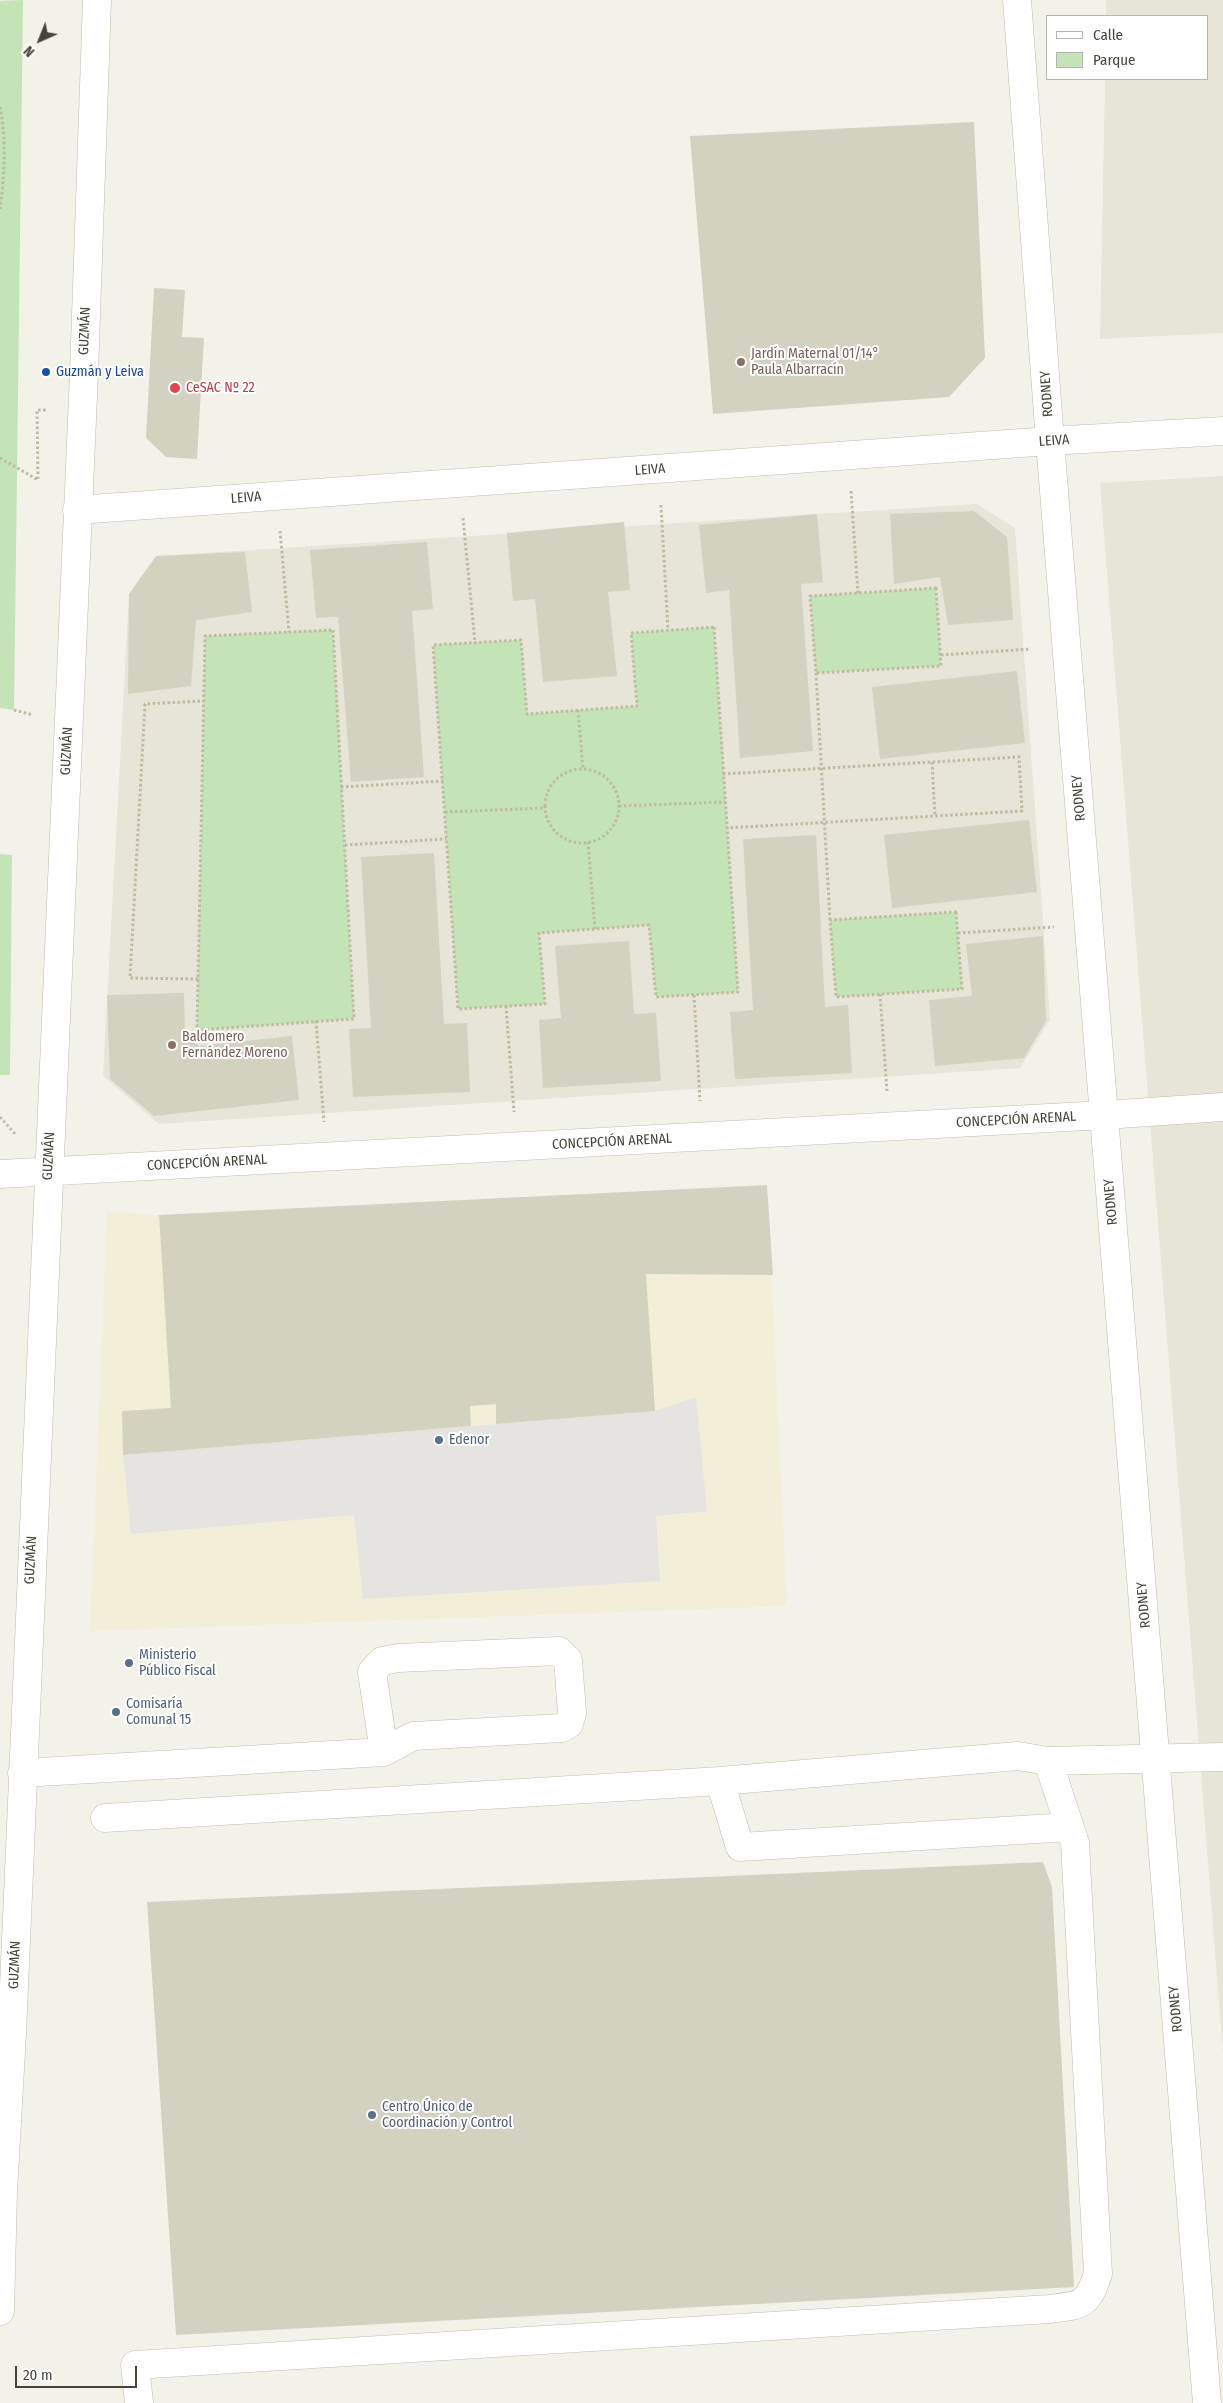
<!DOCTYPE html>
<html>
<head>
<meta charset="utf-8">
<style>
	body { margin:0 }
	#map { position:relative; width:1223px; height:2403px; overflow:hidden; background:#f3f2e9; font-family:"Fira Sans Condensed",sans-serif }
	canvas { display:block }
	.legend { position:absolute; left:1046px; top:15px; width:162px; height:65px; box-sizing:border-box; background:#fff; border:1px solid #b5b4af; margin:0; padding:6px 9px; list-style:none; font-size:15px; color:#464438 }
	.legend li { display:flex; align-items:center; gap:10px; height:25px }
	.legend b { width:25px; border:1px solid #b5b4af }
	.north { position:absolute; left:15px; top:15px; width:50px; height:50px; -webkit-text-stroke:4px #fff; paint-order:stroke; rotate:224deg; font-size:14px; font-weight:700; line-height:20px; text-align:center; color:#464438 }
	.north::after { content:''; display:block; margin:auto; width:18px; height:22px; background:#464438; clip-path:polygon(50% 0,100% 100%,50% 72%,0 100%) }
	.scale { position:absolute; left:15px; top:2366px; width:122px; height:22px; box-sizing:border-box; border:2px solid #464438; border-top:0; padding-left:6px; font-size:15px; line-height:18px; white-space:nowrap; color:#464438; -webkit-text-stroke:4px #fff; paint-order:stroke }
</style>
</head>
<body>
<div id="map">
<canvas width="1223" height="2403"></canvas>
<ul class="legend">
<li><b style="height:6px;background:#fff"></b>Calle</li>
<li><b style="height:14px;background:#c4e3b6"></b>Parque</li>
</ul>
<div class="north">N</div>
<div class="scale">20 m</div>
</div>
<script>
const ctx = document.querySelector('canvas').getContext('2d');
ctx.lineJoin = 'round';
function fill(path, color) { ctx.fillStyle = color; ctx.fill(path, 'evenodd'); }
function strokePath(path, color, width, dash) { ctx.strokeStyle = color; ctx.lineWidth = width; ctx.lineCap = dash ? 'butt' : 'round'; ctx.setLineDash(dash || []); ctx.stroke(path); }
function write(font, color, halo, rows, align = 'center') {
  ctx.font = font + ' "Fira Sans Condensed",sans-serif'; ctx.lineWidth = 4; ctx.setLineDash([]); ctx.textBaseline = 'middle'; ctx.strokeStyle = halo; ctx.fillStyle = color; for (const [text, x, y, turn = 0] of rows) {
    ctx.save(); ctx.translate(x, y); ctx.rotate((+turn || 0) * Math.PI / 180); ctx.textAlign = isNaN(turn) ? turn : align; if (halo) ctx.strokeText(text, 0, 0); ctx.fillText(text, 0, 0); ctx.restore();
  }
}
fill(new Path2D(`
	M1106 0H1223V333L1100 339 1105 79H1207V16H1106Z
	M1223 476V2054L1100 483Z
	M977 504 1015 528 1050 1020 1020 1068 159 1124 103 1076 129 595 157 556Z`), '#e6e5d8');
fill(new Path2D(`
	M767 1185 787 1606 90 1631 107 1211 159 1215Z`), '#f2eed7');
fill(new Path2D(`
	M23 0 14 710 0 708V1Z
	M936 588 941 666 816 673 810 596Z
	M714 627 738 992 656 997 649 925 539 933 545 1004 458 1009 433 645 521 640 527 714 637 706 631 633Z
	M333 630 354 1019 197 1030 205 636Z
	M0 854 12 855 10 1075H0Z
	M956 912 962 989 836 997 830 920Z`), '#c4e3b6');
fill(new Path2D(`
	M696 1397 707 1511 656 1516 660 1581 363 1599 354 1515 131 1534 123 1455 655 1411Z`), '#e5e4e0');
fill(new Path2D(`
	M974 122 985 358 949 397 713 414 690 136Z
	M154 288 185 290 182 337 204 338 197 459 166 457 146 438Z
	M974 511 1007 537 1013 620 948 625 940 577 894 584 890 514Z
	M817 514 823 582 801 584 813 751 740 758 729 590 706 593 699 525Z
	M624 522 630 590 608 592 617 676 543 682 535 599 513 601 507 533Z
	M427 542 433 609 412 611 424 777 351 782 338 617 316 618 310 550Z
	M245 552 252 612 196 620 191 686 128 694 129 594 156 556Z
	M1017 671 1025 743 880 759 872 687Z
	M1029 820 1037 892 892 908 884 835Z
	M816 835 825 1007 848 1005 852 1073 735 1079 730 1012 753 1010 743 839Z
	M434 853 444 1024 467 1023 470 1092 353 1097 349 1029 371 1028 361 857Z
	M1043 936 1046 1021 1024 1058 935 1066 929 1000 972 996 966 944Z
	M629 941 634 1014 656 1013 661 1081 543 1088 539 1020 561 1018 555 946Z
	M184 993 185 1034 199 1046 292 1036 299 1100 154 1116 110 1079 107 995Z
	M767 1185 773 1275 646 1274 655 1411 496 1424V1404L470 1406 471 1426 123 1455 122 1411 171 1408 159 1215Z
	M1043 1862 1052 1887 1074 2287 176 2335 147 1902Z`), '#d3d1c0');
const minor = new Path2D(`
	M1017 0 1050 441 1207 2403
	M77 510 1050 441 1223 431
	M0 1174 1105 1115 1223 1107
	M1048 1761 1223 1757
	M22 1773 384 1752 413 1736 562 1728 569 1724 572 1713 568 1660 559 1651 398 1658 382 1661 372 1672 384 1752
	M720 1781 740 1847 1070 1827
	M105 1818 720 1781 1018 1756 1048 1761 1075 1843 1098 2274C1087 2306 1082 2305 1050 2309L135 2365 139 2403
	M0 2311 3 2192 12 2033 84 373 97 0`);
strokePath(minor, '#bebcad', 29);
strokePath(new Path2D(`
	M0 107C7 140 4 178 0 211
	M0 458 38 480 37 410H46
	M851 491 858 593
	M661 505 668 630
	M463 518 475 643
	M280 531 289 632
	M936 588 941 666 816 673 810 596Z
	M714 627 738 992 656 997 649 925 539 933 545 1004 458 1009 433 645 521 640 527 714 637 706 631 633Z
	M333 630 354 1019 197 1030 205 636Z
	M941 655 1031 649
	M816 673 830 920
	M14 710 33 715
	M578 710 583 769
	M932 762 935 816
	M545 806a37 37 0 1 1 74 0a37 37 0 1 1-74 0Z
	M723 774 1019 757 1022 811 727 828
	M341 787 443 781
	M619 806 725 802
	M445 812 545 808
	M588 842 595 929
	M345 845 446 839
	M956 912 962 989 836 997 830 920Z
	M958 933 1054 927
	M198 979 130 978 145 704 204 701
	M880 994 887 1091
	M694 995 700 1101
	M506 1006 514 1112
	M316 1021 324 1122
	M0 1117 15 1134`), '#bebb9f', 3, [2.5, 2.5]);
strokePath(minor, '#fff', 28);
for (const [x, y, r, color] of [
	[741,362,5,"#8d6e63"],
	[46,372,5,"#1a4fb4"],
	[175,388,6,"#e0444e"],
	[172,1045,5,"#8d6e63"],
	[439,1440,5,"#5c6f8a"],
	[129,1663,5,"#5c6f8a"],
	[116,1712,5,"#5c6f8a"],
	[372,2115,5,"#5c6f8a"]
]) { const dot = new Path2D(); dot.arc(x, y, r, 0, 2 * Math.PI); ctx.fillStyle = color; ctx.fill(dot); strokePath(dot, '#fff', 2); }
write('14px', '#464438', '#fff', [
	["GUZMÁN",85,331,-88],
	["RODNEY",1047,394,-94],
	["LEIVA",1054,441,-4],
	["LEIVA",650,470,-4],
	["LEIVA",246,498,-4],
	["GUZMÁN",67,751,-87],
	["RODNEY",1079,798,-95],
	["CONCEPCIÓN ARENAL",1016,1120,-3],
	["CONCEPCIÓN ARENAL",612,1142,-3],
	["GUZMÁN",49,1156,-87],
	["CONCEPCIÓN ARENAL",207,1163,-3],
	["RODNEY",1111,1202,-95],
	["GUZMÁN",31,1560,-87],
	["RODNEY",1144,1605,-95],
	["GUZMÁN",15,1965,-88],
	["RODNEY",1176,2009,-95]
]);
write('14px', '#785e54', '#fff', [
	["Jardín Maternal 01/14°",751,354],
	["Paula Albarracín",751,370],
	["Baldomero",182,1037],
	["Fernández Moreno",182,1053]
], 'left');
write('14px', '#164399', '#fff', [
	["Guzmán y Leiva",56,372]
], 'left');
write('14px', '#be3a42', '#fff', [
	["CeSAC Nº 22",186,388]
], 'left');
write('14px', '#4e5e75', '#fff', [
	["Edenor",449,1440],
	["Ministerio",139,1655],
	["Público Fiscal",139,1671],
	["Comisaría",126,1704],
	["Comunal 15",126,1720],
	["Centro Único de",382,2107],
	["Coordinación y Control",382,2123]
], 'left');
</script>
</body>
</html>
